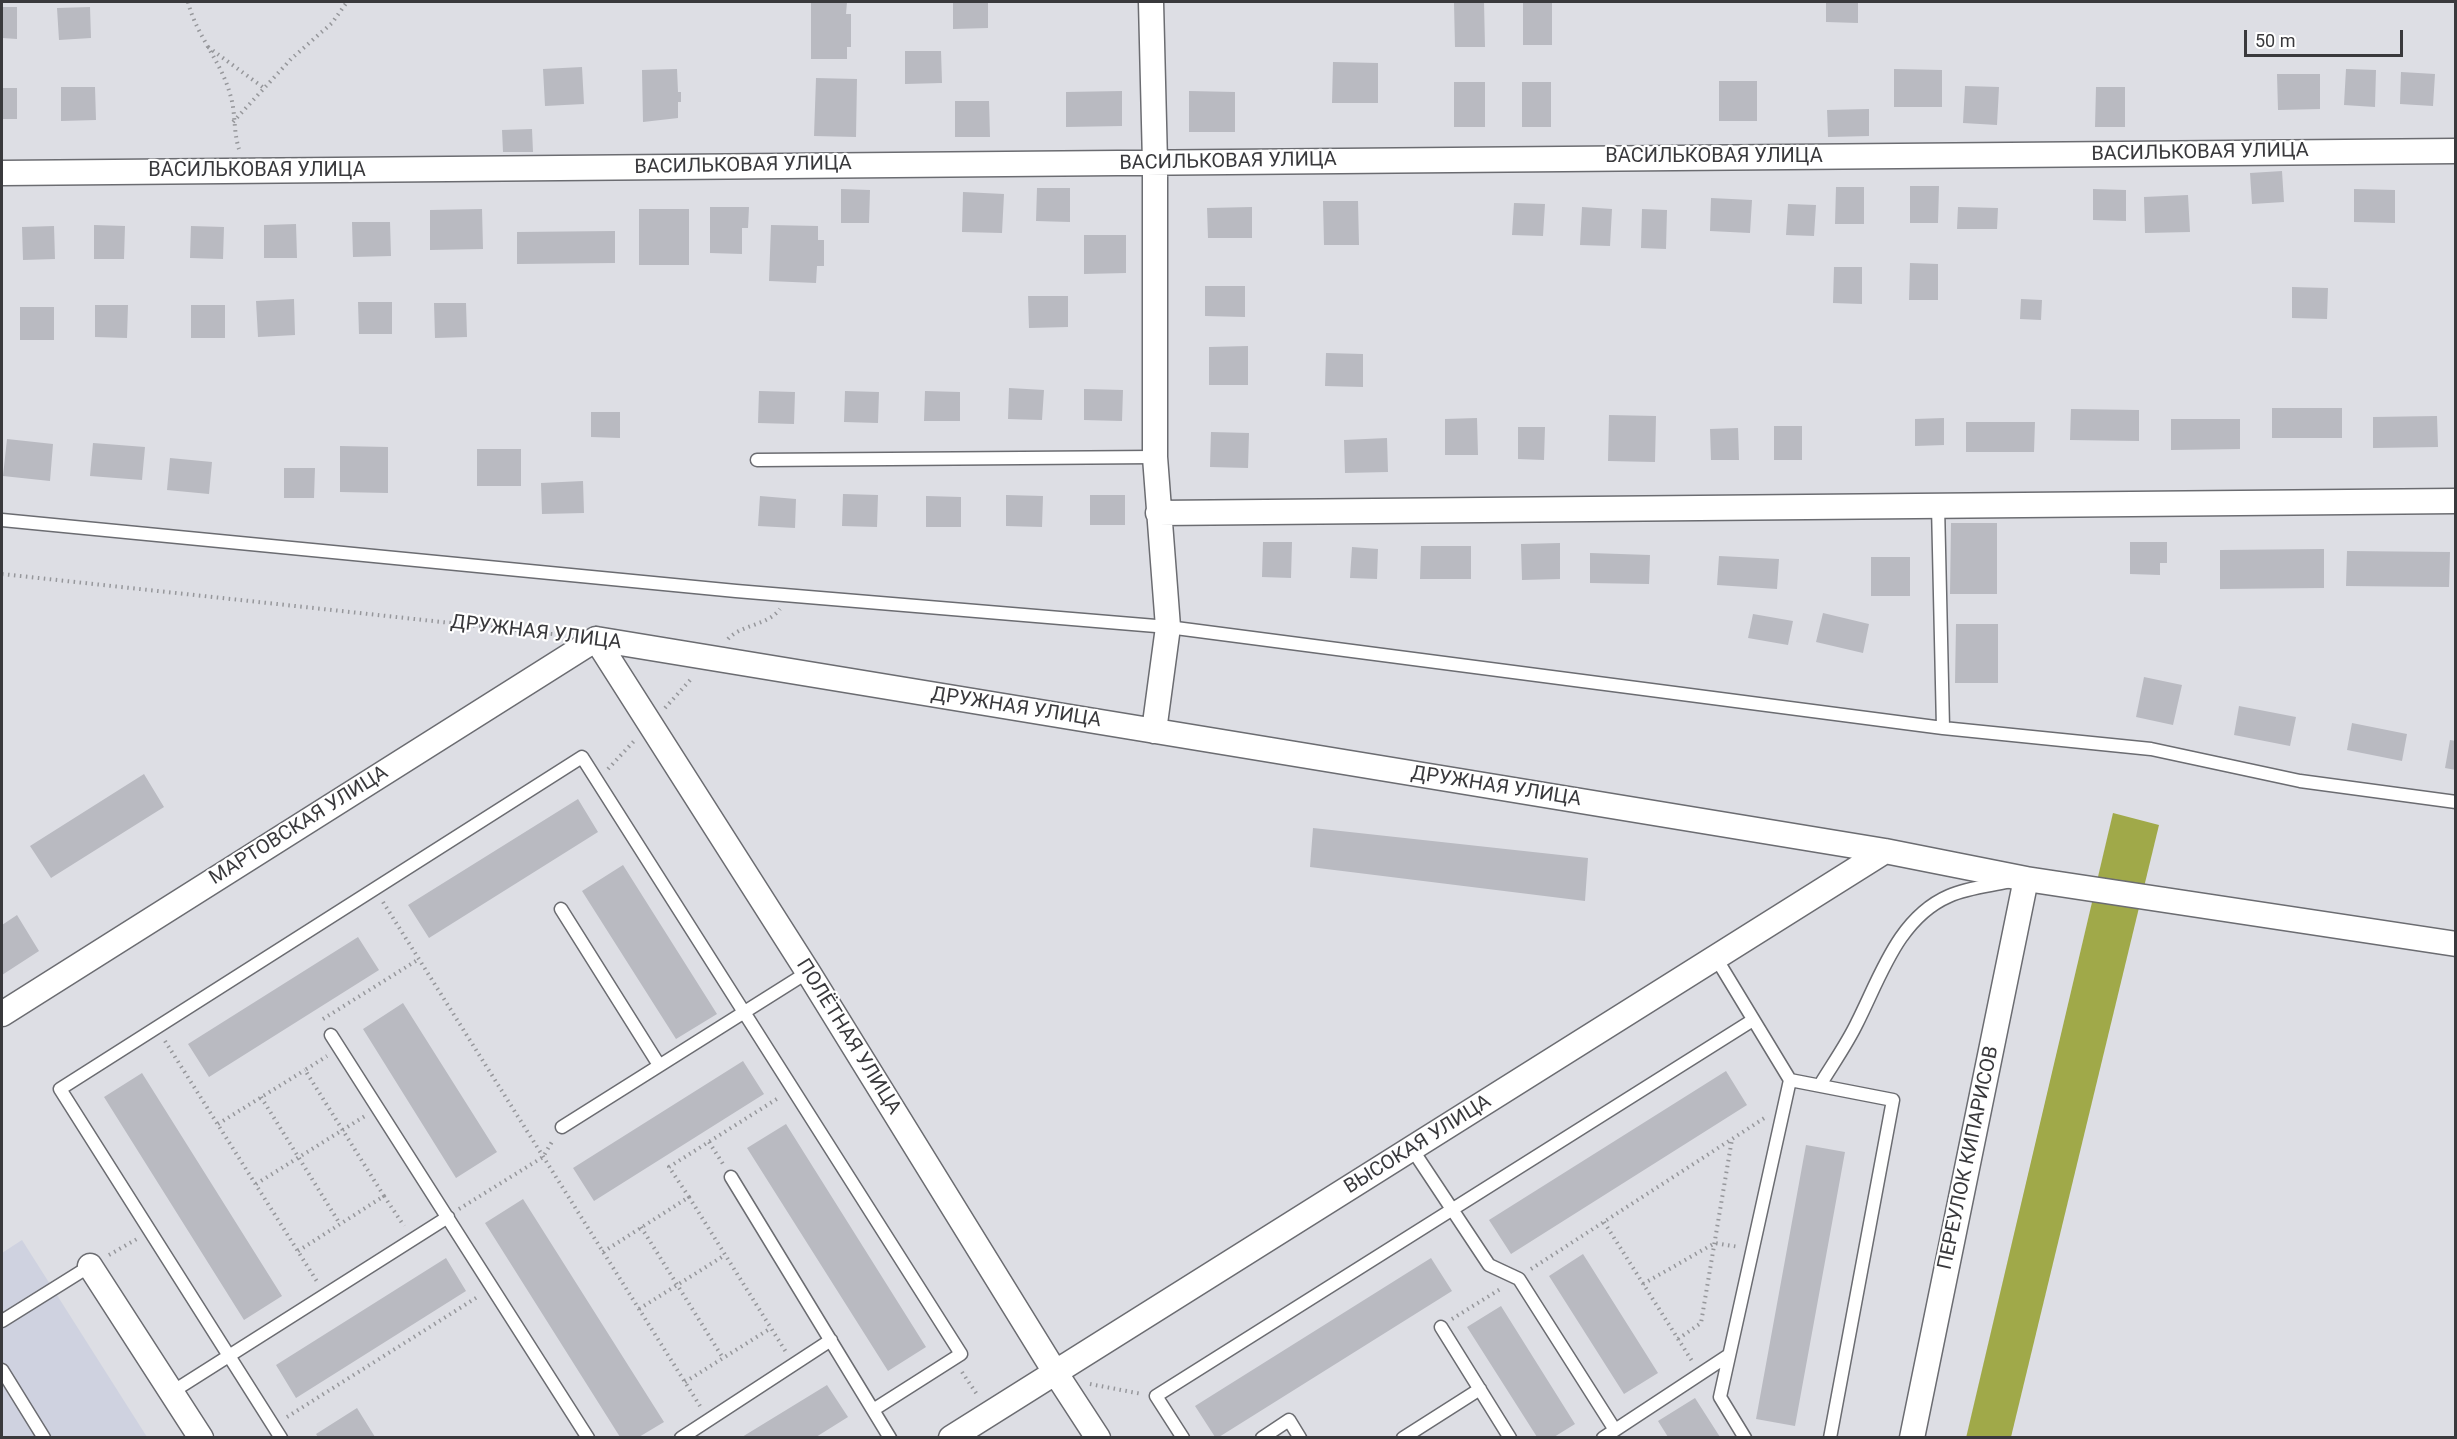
<!DOCTYPE html>
<html>
<head>
<meta charset="utf-8">
<style>
	body { margin:0 }
	#map { position:relative; width:2457px; height:1439px; overflow:hidden; background:#dddee4; font-family:Roboto,sans-serif }
	canvas { display:block }
	.frame { position:absolute; inset:0; border:3px solid #39393c; pointer-events:none }
	.scale { position:absolute; left:2244px; top:30px; width:159px; height:27px; box-sizing:border-box; border:3px solid #39393c; border-top:0; padding-left:8px; font-size:18px; line-height:21px; white-space:nowrap; color:#39393c; -webkit-text-stroke:4px #fff; paint-order:stroke }
</style>
</head>
<body>
<div id="map">
<canvas width="2457" height="1439"></canvas>
<div class="frame"></div>
<div class="scale">50 m</div>
</div>
<script>
const ctx = document.querySelector('canvas').getContext('2d');
ctx.lineJoin = 'round';
function fill(path, color) { ctx.fillStyle = color; ctx.fill(path, 'evenodd'); }
function strokePath(path, color, width, dash) { ctx.strokeStyle = color; ctx.lineWidth = width; ctx.lineCap = dash ? 'butt' : 'round'; ctx.setLineDash(dash || []); ctx.stroke(path); }
function write(font, color, halo, rows, align = 'center') {
  ctx.font = font + ' Roboto,sans-serif'; ctx.lineWidth = 4.5; ctx.setLineDash([]); ctx.textBaseline = 'middle'; ctx.strokeStyle = halo; ctx.fillStyle = color; for (const [text, x, y, turn = 0] of rows) {
    ctx.save(); ctx.translate(x, y); ctx.rotate((+turn || 0) * Math.PI / 180); ctx.textAlign = isNaN(turn) ? turn : align; if (halo) ctx.strokeText(text, 0, 0); ctx.fillText(text, 0, 0); ctx.restore();
  }
}
fill(new Path2D(`
	M22 1240 147 1437 2 1438V1253Z`), '#cfd2e0');
fill(new Path2D(`
	M2113 813 2159 825 2011 1437 1966 1438Z`), '#a0a949');
fill(new Path2D(`
	M811 2H847L846 14H851V47H847V59H811Z
	M953 2H988V28L953 29Z
	M1484 2 1485 47H1455L1454 3Z
	M1826 2H1858V23L1826 22Z
	M1523 3H1552V45H1523Z
	M2 7H17V39L2 38Z
	M90 7 91 38 59 40 57 8Z
	M905 51H941L942 83 905 84Z
	M1333 62 1378 63V103H1332Z
	M582 67 584 104 545 106 543 69Z
	M677 69 678 92H681V102H678V118L643 122 642 70Z
	M1894 69 1942 70V107H1894Z
	M2346 69 2376 70 2375 107 2344 105Z
	M2401 72 2435 74 2433 106 2400 104Z
	M2277 74H2320V109L2278 110Z
	M816 78 857 79 856 137 814 136Z
	M1719 81H1757V121H1719Z
	M1454 82H1485V127H1454Z
	M1522 82H1551V127H1522Z
	M1965 86 1999 87 1997 125 1963 123Z
	M61 87H95L96 120 61 121Z
	M2096 87H2125V127H2095Z
	M2 88H17V119H2Z
	M1122 91V126L1066 127V92Z
	M1189 91 1235 92V132H1189Z
	M955 101H989L990 137H955Z
	M1869 109V136L1828 137 1827 110Z
	M532 129 533 152H503L502 130Z
	M2282 171 2284 202 2252 204 2250 173Z
	M1910 186H1939L1938 223H1910Z
	M1836 187H1864V224H1835Z
	M1037 188H1070V222L1036 221Z
	M841 189 870 190 869 223H841Z
	M2093 189 2126 190V221L2093 220Z
	M2354 189 2395 190V223L2354 222Z
	M963 192 1004 194 1002 233 962 232Z
	M2188 195 2190 232 2145 233 2144 197Z
	M1711 198 1752 200 1750 233 1710 231Z
	M1323 201H1358L1359 245H1324Z
	M1514 203 1545 204 1543 236 1512 235Z
	M1788 204 1816 205 1814 236 1786 235Z
	M710 207H749L748 228H742V254L710 253Z
	M1252 207V238H1208L1207 208Z
	M1582 207 1612 209 1610 246 1580 245Z
	M1958 207 1998 208 1997 229H1957Z
	M482 209 483 249 430 250V210Z
	M639 209H689V265H639Z
	M1642 209 1667 210 1666 249 1641 248Z
	M352 222H390L391 256 353 257Z
	M296 224 297 258H264V225Z
	M94 225 125 226 124 259H94Z
	M771 225 818 226V240H824V266H817L816 283 769 281Z
	M54 226 55 259 23 260 22 227Z
	M191 226 224 227 223 259 190 258Z
	M615 231V263L517 264V232Z
	M1084 235H1126V273L1084 274Z
	M1910 263 1938 264V300H1909Z
	M1834 267H1862V304L1833 303Z
	M1205 286H1245V317L1205 316Z
	M2292 287 2328 288 2327 319 2292 318Z
	M1028 296H1068V327L1029 328Z
	M294 299 295 335 258 337 256 301Z
	M2021 299 2042 300 2041 320 2020 319Z
	M358 302H392V334H359Z
	M434 303H466L467 337 435 338Z
	M95 305H128L127 338 95 337Z
	M191 305H225V338H191Z
	M20 307H54V340H20Z
	M1248 346V385H1209V347Z
	M1326 353 1363 354V387L1325 386Z
	M1009 388 1044 390 1042 420 1008 419Z
	M1084 389 1123 390 1122 421 1084 420Z
	M759 391 795 392 794 424 758 423Z
	M845 391 879 392 878 423 844 422Z
	M925 391 960 392V421H924Z
	M2272 408H2342V438H2272Z
	M2071 409 2139 410V441L2070 440Z
	M591 412H620V438L591 437Z
	M1609 415 1656 416 1655 462 1608 461Z
	M2437 416 2438 447 2373 448V417Z
	M1477 418 1478 455H1445V419Z
	M1944 418V445L1915 446V419Z
	M2171 419H2240V449L2171 450Z
	M1966 422H2035L2034 452H1966Z
	M1774 426H1802V460H1774Z
	M1518 427H1545L1544 460 1518 459Z
	M1738 428 1739 460H1711L1710 429Z
	M1211 432 1249 433 1248 468 1210 467Z
	M1387 438 1388 472 1345 473 1344 440Z
	M7 439 53 444 50 481 3 476Z
	M93 443 145 447 142 480 90 476Z
	M340 446 388 447V493L340 492Z
	M477 449H521V486H477Z
	M170 458 212 462 209 494 167 490Z
	M284 468H315L314 498H284Z
	M583 481 584 513 542 514 541 483Z
	M843 494 878 495 877 527 842 526Z
	M1006 495 1043 496 1042 527 1006 526Z
	M1090 495H1125V525H1090Z
	M760 496 796 499 795 528 758 526Z
	M926 496 961 497V527H926Z
	M1951 523H1997V594H1950Z
	M1263 542H1292L1291 578 1262 577Z
	M2130 542H2167V563H2160V575L2130 574Z
	M1560 543V579L1522 580 1521 544Z
	M1421 546H1471V579H1420Z
	M1352 547 1378 549 1377 579 1350 578Z
	M2324 549V588L2220 589V550Z
	M2347 551 2450 552 2449 587 2346 586Z
	M1590 553 1650 555 1649 584 1590 583Z
	M1719 556 1779 559 1777 589 1717 585Z
	M1871 557H1910V596H1871Z
	M1823 613 1869 624 1863 653 1816 642Z
	M1753 614 1793 621 1788 645 1748 638Z
	M1956 624H1998V683H1955Z
	M2144 677 2182 685 2173 725 2136 717Z
	M2239 706 2296 717 2290 746 2234 735Z
	M2352 723 2407 734 2402 761 2347 750Z
	M2450 740 2456 741V770L2445 768Z
	M144 774 164 807 51 878 30 846Z
	M578 799 598 832 429 938 408 905Z
	M1313 828 1588 858 1585 901 1310 867Z
	M623 865 717 1014 676 1039 582 891Z
	M17 915 39 951 2 975V925Z
	M358 937 379 970 209 1077 188 1044Z
	M403 1003 497 1152 456 1178 363 1029Z
	M743 1061 764 1094 594 1201 573 1168Z
	M1726 1071 1747 1105 1511 1254 1489 1220Z
	M142 1073 282 1296 244 1320 104 1097Z
	M786 1124 926 1347 888 1371 747 1148Z
	M1806 1145 1845 1152 1795 1426 1756 1419Z
	M523 1199 664 1422 639 1437H620L485 1223Z
	M1583 1254 1658 1373 1624 1394 1549 1276Z
	M446 1258 466 1291 296 1398 276 1365Z
	M1431 1258 1452 1291 1219 1437H1215L1195 1406Z
	M1501 1306 1575 1424 1554 1437H1537L1467 1327Z
	M827 1385 848 1417 816 1437H742Z
	M1695 1398 1720 1437H1668L1658 1421Z
	M357 1408 375 1437H318L316 1434Z`), '#b9bac1');
const lane = new Path2D(`
	M757 460 1155 457
	M1938 505 1943 728
	M2 520 736 591 1168 627 1943 728 2151 749 2300 781 2456 802
	M561 909 659 1065
	M1716 958 1790 1080 1720 1397 1745 1438
	M331 1035 588 1438
	M1790 1080 1893 1100 1830 1438
	M1820 1085C1832 1065 1847 1044 1857 1023 1880 978 1898 918 1949 896 1967 888 1988 886 2007 882
	M562 1127 808 972
	M1412 1149 1489 1265 1519 1279 1615 1430
	M731 1177 890 1438
	M2 1321 90 1266
	M1441 1327 1510 1438
	M2 1370 44 1438
	M172 1392 448 1217
	M281 1438 60 1089 582 757 961 1354 873 1410
	M681 1438 831 1340
	M1183 1438 1156 1396 1753 1020
	M1262 1438 1289 1420 1300 1438
	M1403 1438 1480 1389
	M1603 1438 1729 1355`);
const street = new Path2D(`
	M1151 2 1155 163V457L1168 627 1154 731
	M2 173 2456 151
	M1158 513C1590 507 2023 504 2456 501
	M596 639 1885 851 2026 879 2456 944
	M596 639 808 972 1055 1372 1098 1438
	M2 1014 596 639
	M90 1266 201 1438
	M951 1438 1885 851
	M1912 1438 2026 879`);
strokePath(lane, '#6b6c71', 15);
strokePath(street, '#6b6c71', 27);
strokePath(new Path2D(`
	M188 2C196 35 221 61 230 94 236 112 233 131 239 149
	M208 47 264 88
	M233 122 291 59 332 23 347 2
	M2 574 561 635
	M728 639C742 624 767 626 780 609
	M665 708 692 678
	M608 769 635 740
	M383 902 700 1406
	M323 1019 419 959
	M165 1041 318 1283
	M261 1097 340 1224
	M218 1124 305 1070
	M709 1142 723 1164
	M256 1184 365 1116
	M384 1196 404 1226
	M689 1197 786 1352
	M459 1209 543 1157 553 1140
	M1604 1222 1692 1361
	M641 1227 723 1358
	M298 1251 384 1196 305 1070 327 1056
	M603 1252 689 1197 669 1167 780 1097
	M109 1255 137 1239
	M1531 1269 1766 1117
	M1643 1284 1715 1243 1739 1247
	M639 1309 725 1255
	M1452 1319 1502 1288
	M1678 1339 1701 1323 1732 1139
	M962 1372 978 1396
	M685 1382 771 1328
	M1090 1384 1142 1394
	M287 1417 479 1296`), '#96979b', 4, [1.5, 4.5]);
strokePath(lane, '#fff', 12);
strokePath(street, '#fff', 24);
write('20px', '#39393c', '#fff', [
	["ВАСИЛЬКОВАЯ УЛИЦА",2200,153,-1],
	["ВАСИЛЬКОВАЯ УЛИЦА",1714,157],
	["ВАСИЛЬКОВАЯ УЛИЦА",1228,162,-1],
	["ВАСИЛЬКОВАЯ УЛИЦА",743,166,-1],
	["ВАСИЛЬКОВАЯ УЛИЦА",257,171],
	["ДРУЖНАЯ УЛИЦА",536,633,7],
	["ДРУЖНАЯ УЛИЦА",1016,708,9],
	["ДРУЖНАЯ УЛИЦА",1496,787,9],
	["МАРТОВСКАЯ УЛИЦА",299,826,-32],
	["ПОЛЁТНАЯ УЛИЦА",848,1037,58],
	["ВЫСОКАЯ УЛИЦА",1418,1145,-32],
	["ПЕРЕУЛОК КИПАРИСОВ",1969,1158,-78]
]);
</script>
</body>
</html>
